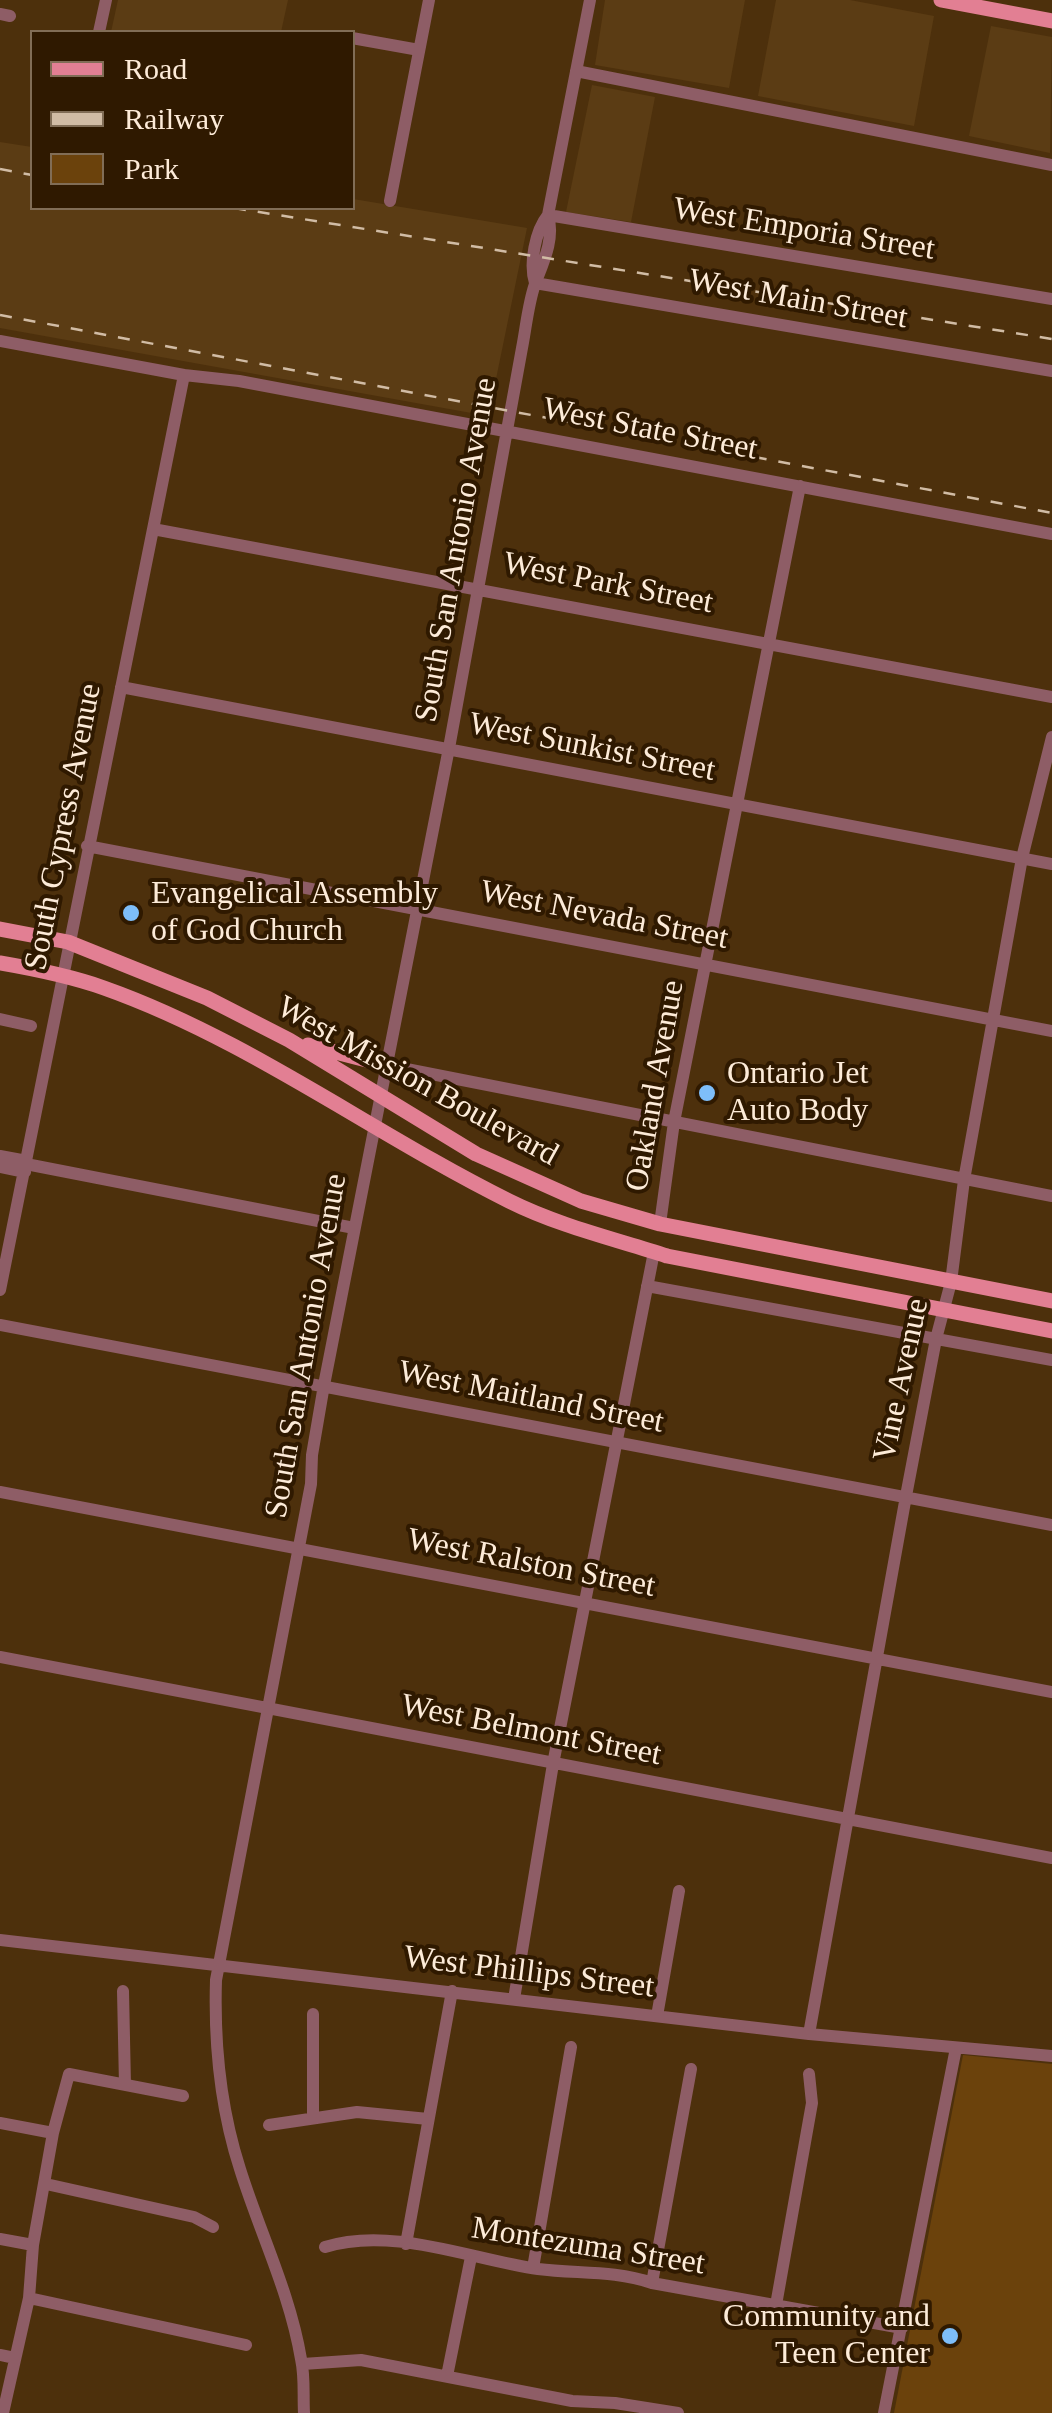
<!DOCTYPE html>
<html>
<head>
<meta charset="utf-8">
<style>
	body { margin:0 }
	#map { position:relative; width:1052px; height:2413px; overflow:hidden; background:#4d300c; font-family:Georgia,serif }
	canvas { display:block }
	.legend { position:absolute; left:30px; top:30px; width:325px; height:180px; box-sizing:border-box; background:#2f1900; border:2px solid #816d56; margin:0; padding:12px 18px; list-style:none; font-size:30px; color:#fdebd8 }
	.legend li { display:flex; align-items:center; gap:20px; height:50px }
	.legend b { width:50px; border:2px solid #816d56 }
</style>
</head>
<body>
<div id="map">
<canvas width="1052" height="2413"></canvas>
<ul class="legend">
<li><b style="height:12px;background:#e27f93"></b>Road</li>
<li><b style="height:12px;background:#d1bca5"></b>Railway</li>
<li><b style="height:28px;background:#6b420c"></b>Park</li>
</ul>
</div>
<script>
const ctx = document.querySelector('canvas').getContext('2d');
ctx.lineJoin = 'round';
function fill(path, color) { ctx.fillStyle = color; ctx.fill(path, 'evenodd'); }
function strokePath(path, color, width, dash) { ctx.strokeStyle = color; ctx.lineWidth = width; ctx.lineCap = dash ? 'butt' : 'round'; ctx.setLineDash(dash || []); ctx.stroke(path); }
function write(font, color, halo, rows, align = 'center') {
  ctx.font = font + ' Georgia,serif'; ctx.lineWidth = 8; ctx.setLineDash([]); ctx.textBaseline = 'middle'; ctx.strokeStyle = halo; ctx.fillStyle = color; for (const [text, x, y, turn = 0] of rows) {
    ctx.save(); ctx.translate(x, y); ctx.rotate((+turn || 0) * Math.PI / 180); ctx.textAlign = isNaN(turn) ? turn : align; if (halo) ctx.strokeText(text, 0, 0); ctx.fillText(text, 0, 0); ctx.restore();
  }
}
fill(new Path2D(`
	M118 0H288L281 32H111Z
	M605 0H745L729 88 595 65Z
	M776 0H850L934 16 914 126 758 96Z
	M991 26 1052 37 1050 153 969 136Z
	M592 85 655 97 631 222 566 212Z
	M0 142 32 147V208H352L353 199 527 228 489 413 477 414 0 328Z`), '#5b3c14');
fill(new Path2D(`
	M963 2055 1052 2064V2413H894Z`), '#6b420c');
strokePath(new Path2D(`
	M0 14 10 16
	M99 32 106 0
	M352 38 419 50
	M576 71 1052 165
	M390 201 429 0
	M548 215 1052 299
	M535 283 1052 371
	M535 283C529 264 535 231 548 215
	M0 341 184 375 239 381 1052 534
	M153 529 1052 697
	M121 687 1052 864
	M87 846 1052 1031
	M0 1019 31 1026
	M386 1065 1052 1196
	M0 1156 27 1161
	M26 1164 354 1228
	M0 1167 25 1172
	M660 1224 674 1122 800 486
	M647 1286 1052 1360
	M0 1290 184 375
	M0 1325 1052 1525
	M0 1492 1052 1692
	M0 1657 1052 1858
	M0 1940 809 2034 1052 2056
	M123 1991 125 2085
	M514 1999 553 1764 654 1252
	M657 2016 679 1891
	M809 2034 906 1496 936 1339 951 1282 964 1180 1022 858 1052 737
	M313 2117V2014
	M0 2123 53 2133
	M269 2125 357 2112 428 2119
	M46 2184 194 2217 213 2227
	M0 2239 33 2245
	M406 2244 452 1991
	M325 2247C391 2226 470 2259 538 2269 577 2274 614 2270 652 2283L902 2328
	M533 2268 571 2047
	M652 2283 691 2069
	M29 2298 246 2345
	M776 2305 812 2103 809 2074
	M0 2355 15 2358
	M303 2364 361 2360 572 2401 615 2403 678 2413
	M447 2376 471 2257
	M3 2413 29 2298 33 2245 53 2133 69 2074 183 2096
	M304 2413C303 2395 305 2377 301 2359 290 2293 260 2233 240 2169 220 2107 214 2045 216 1980L311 1484 312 1455 324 1385 449 748 522 348C526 328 528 304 535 284 543 263 555 239 548 215L590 0
	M884 2413 956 2048`), '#8e5d66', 12);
strokePath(new Path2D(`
	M941 0 1052 21
	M0 929 68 942 207 998 289 1040 476 1154 581 1201 660 1224 1052 1301
	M0 963C35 969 70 976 104 988 248 1039 372 1133 509 1201 559 1226 615 1239 667 1256L1052 1331
	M308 1045 386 1065`), '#e27f93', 15);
strokePath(new Path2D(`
	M0 169 32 175
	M234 208 1052 339
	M0 315 1052 513`), '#d1bca5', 2.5, [12, 12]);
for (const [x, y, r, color] of [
	[131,913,10,"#7ebef9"],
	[707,1093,10,"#7ebef9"],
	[950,2336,10,"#7ebef9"]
]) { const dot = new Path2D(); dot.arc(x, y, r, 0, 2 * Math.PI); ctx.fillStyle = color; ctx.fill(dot); strokePath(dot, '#2f1900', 4); }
write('32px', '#fdebd8', '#2f1900', [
	["West Emporia Street",804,230,9],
	["West Main Street",798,300,10],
	["West State Street",650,430,11],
	["South San Antonio Avenue",457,550,-80],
	["West Park Street",608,584,11],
	["West Sunkist Street",592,748,11],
	["South Cypress Avenue",64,827,-79],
	["West Nevada Street",604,916,11],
	["West Mission Boulevard",417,1082,29],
	["Oakland Avenue",656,1086,-80],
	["South San Antonio Avenue",307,1346,-80],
	["Vine Avenue",902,1380,-78],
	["West Maitland Street",531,1398,11],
	["West Ralston Street",531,1564,11],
	["West Belmont Street",531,1731,11],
	["West Phillips Street",529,1973,7],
	["Montezuma Street",588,2247,9]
]);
write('32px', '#fdebd8', '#2f1900', [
	["Evangelical Assembly",151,895],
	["of God Church",151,932],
	["Ontario Jet",727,1075],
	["Auto Body",727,1112],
	["Community and",930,2318,"right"],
	["Teen Center",930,2355,"right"]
], 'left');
</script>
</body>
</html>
